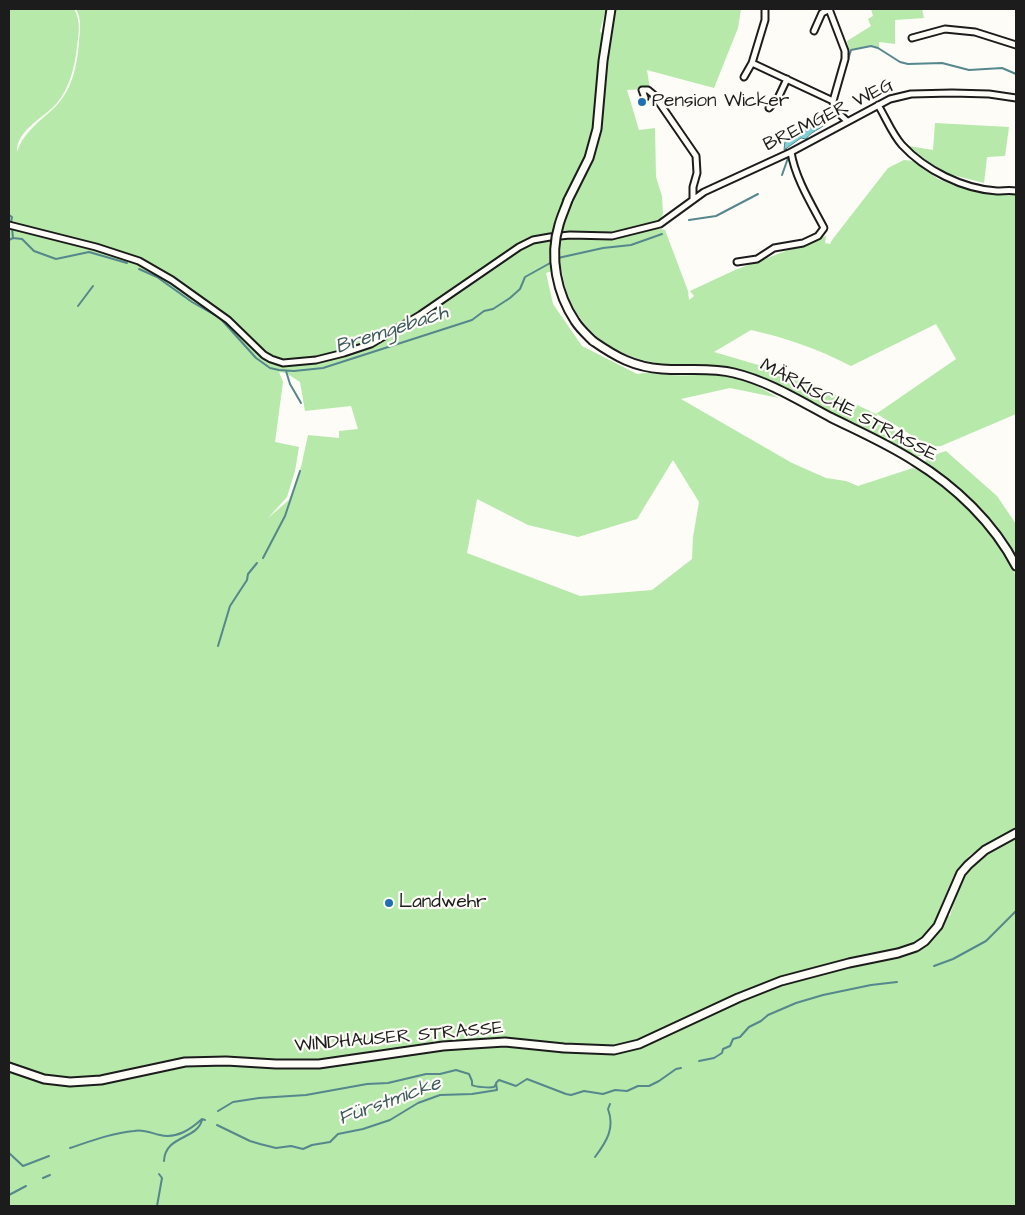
<!DOCTYPE html>
<html>
<head>
<meta charset="utf-8">
<style>
	body { margin:0 }
	#map { position:relative; width:1025px; height:1215px; overflow:hidden; background:#fdfcf7; font-family:"Architects Daughter",sans-serif }
	canvas { display:block }
	.frame { position:absolute; inset:0; border:10px solid #1c1c1c; pointer-events:none }
</style>
</head>
<body>
<div id="map">
<canvas width="1025" height="1215"></canvas>
<div class="frame"></div>
</div>
<script>
const ctx = document.querySelector('canvas').getContext('2d');
ctx.lineJoin = 'round';
function fill(path, color) { ctx.fillStyle = color; ctx.fill(path, 'evenodd'); }
function strokePath(path, color, width, dash) { ctx.strokeStyle = color; ctx.lineWidth = width; ctx.lineCap = dash ? 'butt' : 'round'; ctx.setLineDash(dash || []); ctx.stroke(path); }
function write(font, color, halo, rows, align = 'center') {
  ctx.font = font + ' "Architects Daughter",sans-serif'; ctx.lineWidth = 4.5; ctx.setLineDash([]); ctx.textBaseline = 'middle'; ctx.strokeStyle = halo; ctx.fillStyle = color; for (const [text, x, y, turn = 0] of rows) {
    ctx.save(); ctx.translate(x, y); ctx.rotate((+turn || 0) * Math.PI / 180); ctx.textAlign = isNaN(turn) ? turn : align; if (halo) ctx.strokeText(text, 0, 0); ctx.fillText(text, 0, 0); ctx.restore();
  }
}
fill(new Path2D(`
	M9 9H74C81 21 79 33 77 46 75 66 70 87 57 103 44 118 16 130 17 152 24 131 41 121 56 106 73 88 77 65 79 42 80 30 82 20 76 9H411L413 11 412 9H606L600 31 609 43 615 9H741L738 28 714 88 647 70 650 89 627 90 639 130 655 128 656 177 662 196 663 214 656 228 665 230 688 291 689 300 694 296 690 291 735 270 826 236 825 243 830 244 832 240 888 168 904 160 914 161 938 179 953 185 1001 194 1016 195V414L941 446 931 447 877 414V420L925 451 920 456 913 457C877 436 839 417 802 399 783 389 764 378 743 371 721 363 699 366 675 365 631 362 594 346 572 305 566 294 564 281 561 268L546 273 553 304 582 346 637 374C648 371 660 375 671 375 695 377 718 371 741 379 754 383 767 392 779 398L730 388 681 399 792 463 826 478 846 481 858 486 913 468 930 476 974 514 1009 558 1016 577V827L970 855 953 877 939 910 950 916C965 869 971 860 1016 839V1206H9ZM936 324 956 359 876 414 796 376 714 352 751 330C787 338 818 349 851 366ZM279 372 286 373 300 382 305 411 351 406 358 429 339 431V438L308 435 301 467 289 500 268 518 287 497 295 471 299 447 275 442 283 382ZM673 460 699 502 693 537 692 559 652 590 580 596 467 553 477 499 528 525 578 537 637 519Z
	M871 9H922L924 18 895 20V44L879 42V48L871 45 849 50 847 41 871 26 868 19 873 16Z
	M935 123 1009 127 1005 156 987 157 984 183 949 174 928 162 909 146 933 150Z
	M946 451 997 496 1016 524V558C993 515 963 490 925 462L928 457Z`), '#b6e9aa');
const water = new Path2D(`
	M826 116H830C827 129 812 129 806 139L801 138 784 150 785 141 788 137Z`);
fill(water, '#7dced6');
strokePath(water, '#56878c', 1);
strokePath(new Path2D(`
	M838 92 851 50 871 46 878 48 900 62 908 64 942 63 969 70 1002 68 1016 74
	M782 175 788 158 786 149
	M9 215 12 217 11 222
	M689 220 716 216 758 194
	M12 228 13 238
	M9 240 13 238 22 239 34 251 56 259 89 252 127 263
	M558 258 603 248 631 245 662 234
	M139 269 157 277 192 302 220 318 256 358 270 368 279 370 294 371 323 368 472 320 484 311 493 309 510 298 520 289 525 277 552 262
	M78 306 93 286
	M286 371 290 384 301 403
	M263 558 285 516 300 471
	M218 646 230 606 247 580 248 574 257 563
	M934 966 953 959 986 941 1016 911
	M699 1061 714 1058 722 1053 723 1049 730 1046 733 1039 740 1037 749 1027 761 1021 768 1015 796 1003 823 995 871 985 897 982
	M218 1111 233 1102 259 1098 306 1095 367 1084 388 1083 426 1074H440L456 1070 469 1074 472 1081V1085C475 1087 490 1088 494 1087L496 1084
	M217 1125 250 1141 260 1144 276 1148 291 1146 303 1149 312 1145 330 1142 338 1134 363 1129 390 1120 418 1103 440 1095 472 1094 497 1090 496 1083 499 1080 516 1086 527 1079 566 1094 571 1095 584 1091 603 1094 615 1090 627 1091 638 1086H649L659 1081 676 1069 681 1068
	M70 1148C91 1141 112 1133 134 1131 143 1129 151 1133 160 1135 177 1139 191 1129 202 1119L205 1120
	M9 1153 23 1166 49 1156
	M595 1157C607 1141 615 1128 608 1109L610 1104
	M164 1161C165 1135 197 1140 202 1120
	M43 1178 50 1175
	M9 1195 26 1186
	M157 1206 162 1178 159 1174`), '#56878c', 2);
const minor = new Path2D(`
	M765 9V20L752 63 833 101
	M829 9 845 51V59L833 101 834 109 847 121
	M814 31 822 13 830 9
	M912 38 945 29 975 32 1016 45
	M744 77 752 63
	M645 98 642 90H648L654 95 696 156 697 173 693 187V200
	M878 105C886 118 892 134 902 145 925 170 963 189 997 191 1004 191 1009 190 1016 191
	M769 108 778 98 787 79
	M9 225 96 247 139 261 172 280 228 320 264 355 271 359 283 363 316 360 344 353 371 344 420 315 519 247 533 240 550 237 570 235 612 236 660 224 704 192 791 152 890 99 911 94 952 93 989 94 1016 98
	M737 262 757 259 774 248 803 243 818 236 824 228C812 205 795 178 791 152`);
const secondary = new Path2D(`
	M568 200 589 158 597 129 603 61 611 9
	M593 341C616 357 634 367 662 369 687 371 710 367 734 373 768 381 800 401 830 417 858 431 888 444 914 461 955 486 994 523 1016 566
	M9 1067 44 1079 70 1082 101 1080 185 1062 226 1061 276 1064H319L443 1046 473 1044 505 1042 564 1048 614 1050 639 1044 738 998 781 981 849 963 898 953 916 947 925 941 938 926 961 873 968 865 985 850 1016 833`);
strokePath(minor, '#1c1c1c', 9);
strokePath(secondary, '#1c1c1c', 11);
strokePath(minor, '#fdfcf7', 5);
strokePath(secondary, '#fdfcf7', 7);
const secondaryBridge = new Path2D(`
	M568 200C565 209 561 217 559 225 549 257 557 294 575 321 580 329 587 335 593 341`);
strokePath(secondaryBridge, '#1c1c1c', 11, []);
strokePath(secondaryBridge, '#fdfcf7', 7);
for (const [x, y, r, color] of [
	[642,102,5,"#1f6fb2"],
	[389,903,5,"#1f6fb2"]
]) { const dot = new Path2D(); dot.arc(x, y, r, 0, 2 * Math.PI); ctx.fillStyle = color; ctx.fill(dot); strokePath(dot, '#fdfcf7', 2); }
write('19px', '#1c1c1c', '#fdfcf7', [
	["Pension Wicker",652,102],
	["Landwehr",399,903]
], 'left');
write('19px', '#1c1c1c', '#fdfcf7', [
	["BREMGER WEG",829,116,-26],
	["MÄRKISCHE STRASSE",848,411,28],
	["WINDHAUSER STRASSE",399,1038,-5]
]);
write('italic 20px', '#3e5a5d', '#fdfcf7', [
	["Bremgebach",392,331,-18],
	["Fürstmicke",390,1102,-20]
]);
</script>
</body>
</html>
